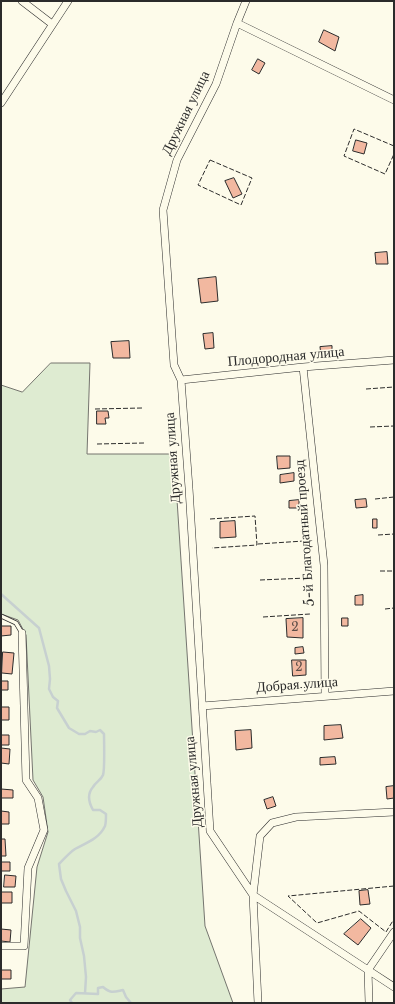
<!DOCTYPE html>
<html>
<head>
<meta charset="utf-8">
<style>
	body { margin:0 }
	#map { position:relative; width:395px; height:1004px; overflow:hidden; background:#fdfbea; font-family:"Libre Baskerville",serif }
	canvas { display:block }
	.frame { position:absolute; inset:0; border:2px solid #2b2b2b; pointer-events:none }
</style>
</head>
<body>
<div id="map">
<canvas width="395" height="1004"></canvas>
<div class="frame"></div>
</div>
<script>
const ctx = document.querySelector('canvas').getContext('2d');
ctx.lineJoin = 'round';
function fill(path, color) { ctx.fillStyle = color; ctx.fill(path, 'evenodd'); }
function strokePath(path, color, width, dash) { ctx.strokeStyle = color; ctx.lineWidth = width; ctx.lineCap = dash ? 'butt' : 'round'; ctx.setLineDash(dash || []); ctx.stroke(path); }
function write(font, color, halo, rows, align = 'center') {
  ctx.font = font + ' "Libre Baskerville",serif'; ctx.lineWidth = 3; ctx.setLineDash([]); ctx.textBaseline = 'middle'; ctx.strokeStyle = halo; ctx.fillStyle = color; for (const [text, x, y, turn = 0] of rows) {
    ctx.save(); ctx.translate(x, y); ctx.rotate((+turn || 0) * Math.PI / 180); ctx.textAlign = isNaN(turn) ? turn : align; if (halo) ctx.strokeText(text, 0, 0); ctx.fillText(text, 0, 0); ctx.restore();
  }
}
const green = new Path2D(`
	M51 363H90L87 454H174L205 926 233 1003H1V989L25 987 37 867 48 832 43 797 33 780 26 635 18 620 1 614V385L22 392Z`);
fill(green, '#deebd1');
strokePath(green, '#74746e', 1);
strokePath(new Path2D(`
	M1 594 39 628 49 666 50 679 49 689 53 697 58 701 57 708 69 728 79 734H85L90 731 96 732 100 730 104 734C104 741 105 769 103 775 101 780 96 782 93 787 87 794 89 803 93 810H100L106 814C106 818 106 823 105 826 99 839 86 843 75 849 69 853 64 859 59 864L61 879 66 891 76 911 80 927V938L84 956 86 977 85 993
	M72 1003 70 1000 76 993 98 994V988L103 987C111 994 114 992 123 990L126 997 131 1003`), '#c7d0d0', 2.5);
const building = new Path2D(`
	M324 30 339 37 335 51 319 42Z
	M258 59 265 63 259 74 252 70Z
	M356 140 367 143 364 154 353 151Z
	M234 178 242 194 233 198 225 181Z
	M387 252 388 264H376L375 253Z
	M216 277 218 301 201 303 198 279Z
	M213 333 214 348 205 349 203 334Z
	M129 341 130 358H113L111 342Z
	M332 346V354L321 355 320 347Z
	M97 411H108L109 418H105L106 424H97Z
	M277 456H290V468L278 469Z
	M294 473V481L280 483V475Z
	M366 499 367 507 356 508 355 500Z
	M299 500V508H289V501Z
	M373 519H377V528H373Z
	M235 521 236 537 220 538V522Z
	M363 595V605H355V596Z
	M303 618V638L287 637 286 619Z
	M342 618H348V626H342Z
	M1 626H11V635L1 636Z
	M303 647 304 653 295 654V648Z
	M3 652 14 653 12 674 2 673Z
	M292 660H306V675L293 676Z
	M1 681H8V690H1Z
	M1 707H9V720H1Z
	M341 725 343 738 324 740V726Z
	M251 730 252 748 236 750 235 731Z
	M1 735H9V745H1Z
	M1 748 10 749 9 764 1 763Z
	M335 757 336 764 320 765V758Z
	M394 786V798L387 799 386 787Z
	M1 789 13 790V798H1Z
	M273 797 276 806 267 809 264 800Z
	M1 811 9 812V824H1Z
	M1 839H5L6 856H1Z
	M1 862H10V871H1Z
	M5 875 16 876 15 887H4Z
	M368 890 370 904 360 905 359 891Z
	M1 892H12V903H1Z
	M361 919 371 928 358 945 344 934Z
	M1 929 11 930 10 942 1 941Z
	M1 970H11V979H1Z`);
fill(building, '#f2b8a0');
strokePath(building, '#2b2b2b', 1);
const service = new Path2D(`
	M1 616 16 623 22 633`);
const minor = new Path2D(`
	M22 1 52 24
	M246 1 237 23 216 84 177 160 163 210 174 365 181 380 189 488 210 831 253 895
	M237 23 394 100
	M1 103 68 1
	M303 367 324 565 325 696
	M181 380 303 367 394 360
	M202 706 394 691
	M253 895 260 836 272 823 296 817 394 812
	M394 932 368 970 394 987
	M1 946H24L28 868 44 830 38 798 26 780 22 633
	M258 1003 253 895 368 970 369 1003`);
strokePath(service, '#2b2b2b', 5);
strokePath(minor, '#2b2b2b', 8);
strokePath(service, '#fdfbea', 3.5);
strokePath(minor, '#fdfbea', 7);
strokePath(new Path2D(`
	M394 146 354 129 344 156 385 174 394 154
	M210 160 252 178 241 205 198 185Z
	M366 389 394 387
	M95 409 142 408
	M370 427 394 426
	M97 444 144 443
	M375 499 394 497
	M210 519 255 516 257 545 212 548
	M378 535 394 534
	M258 544 304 541
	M380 571H394
	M260 580 307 578
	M385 609 394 608
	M263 617 310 614
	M269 689 315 687
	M394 886 288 896 317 923 359 911 386 932 394 919`), '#2b2b2b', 1, [5, 2]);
write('12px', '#5d4e48', null, [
	["2",295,628],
	["2",299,668]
]);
write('14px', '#2b2b2b', '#fdfbea', [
	["Дружная улица",186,113,-64],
	["Плодородная улица",286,357,-5],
	["Дружная улица",173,458,-94],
	["5-й Благодатный проезд",305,533,-94],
	["Добрая улица",297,685,-4],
	["Дружная улица",194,782,-95]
]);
</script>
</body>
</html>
